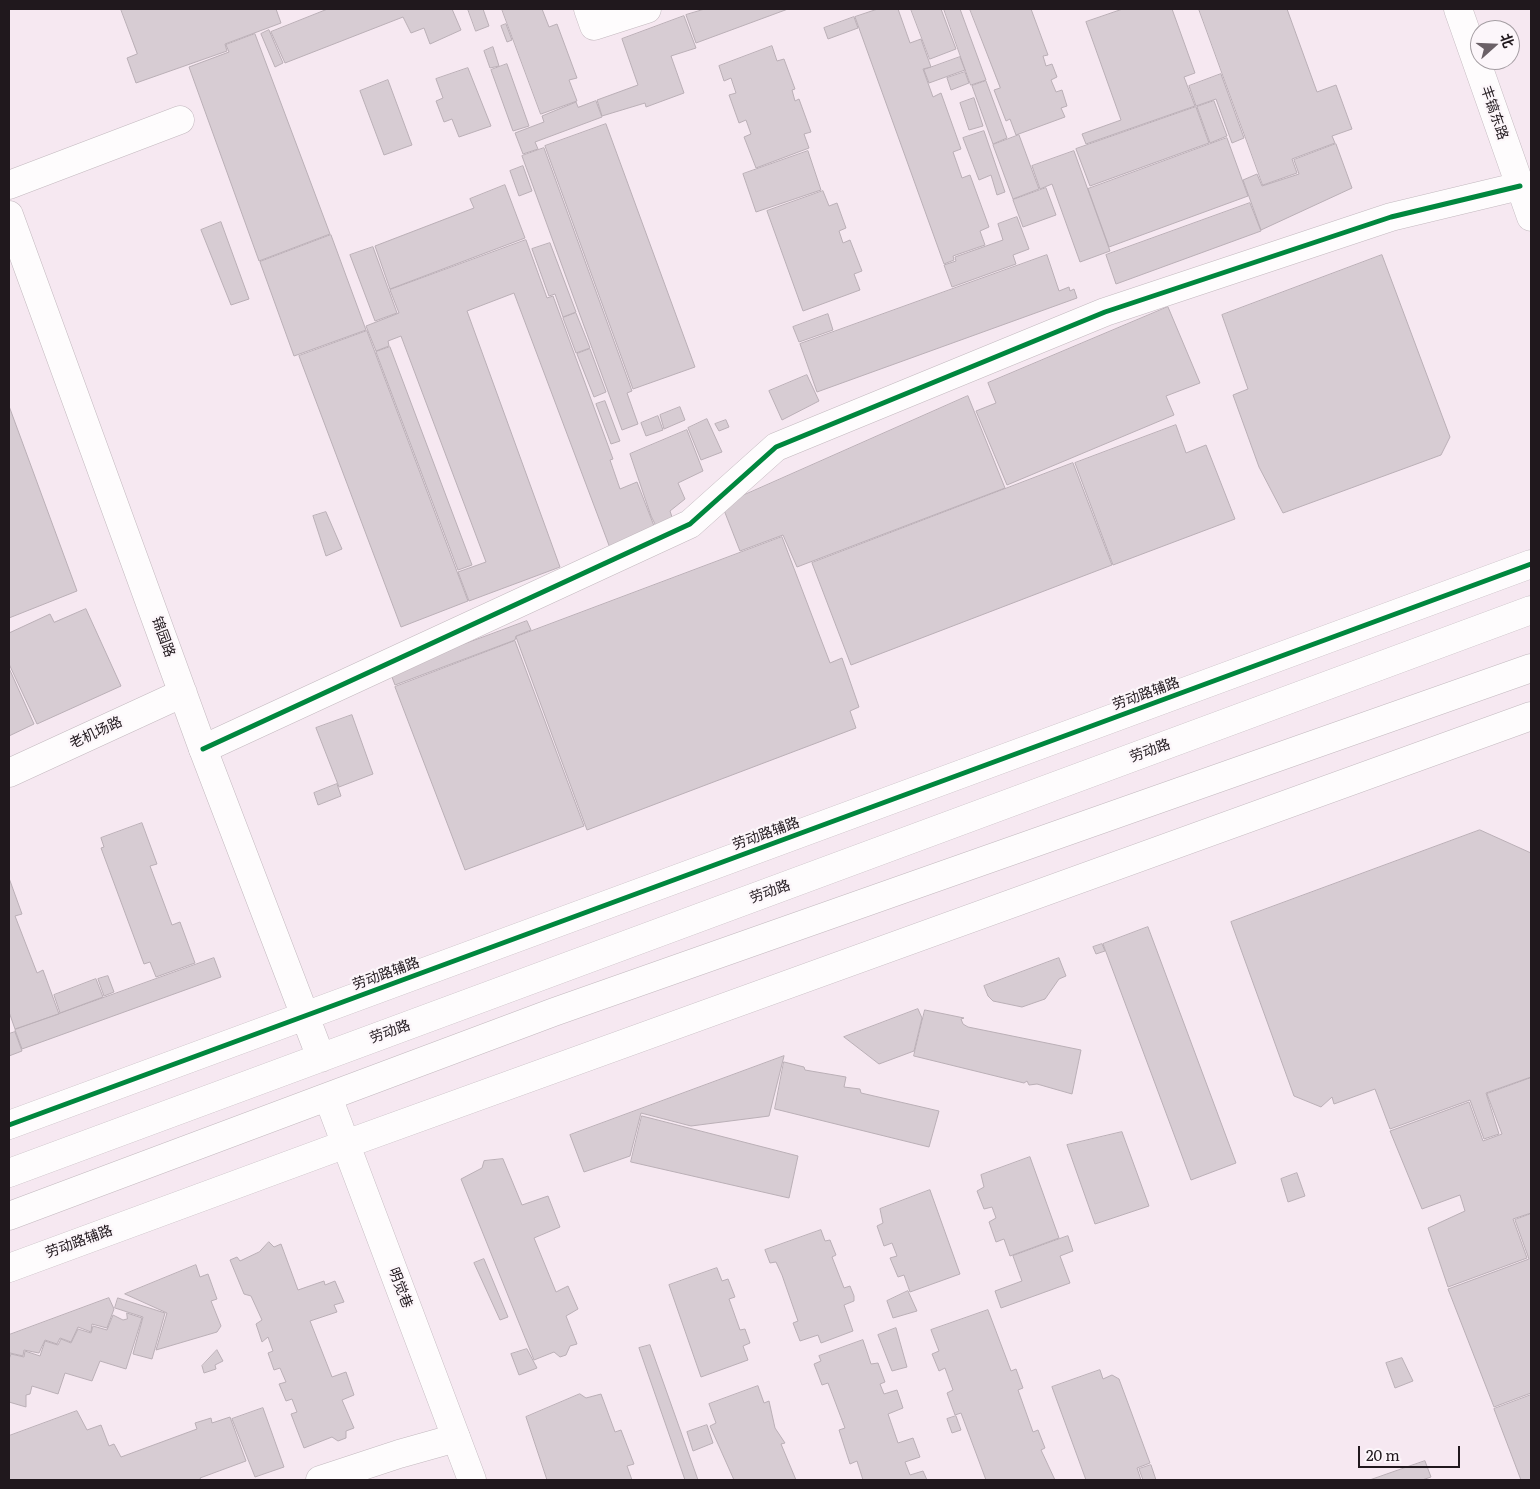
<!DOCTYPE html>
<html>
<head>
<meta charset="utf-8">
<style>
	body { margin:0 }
	#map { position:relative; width:1540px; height:1489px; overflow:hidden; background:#f6e8f1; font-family:Literata,"Noto Sans SC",serif }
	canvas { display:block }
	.frame { position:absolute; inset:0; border:10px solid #20181d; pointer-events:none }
	.north { position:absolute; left:1470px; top:20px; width:50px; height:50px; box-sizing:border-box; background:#fcf6fa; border:1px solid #a49da2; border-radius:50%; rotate:70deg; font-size:14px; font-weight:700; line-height:20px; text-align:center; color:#20181d }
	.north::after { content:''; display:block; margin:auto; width:18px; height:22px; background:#6b6167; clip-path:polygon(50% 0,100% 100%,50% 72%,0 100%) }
	.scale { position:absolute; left:1358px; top:1446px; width:102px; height:22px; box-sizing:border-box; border:2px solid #20181d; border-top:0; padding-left:6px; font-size:15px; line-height:18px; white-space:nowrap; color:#20181d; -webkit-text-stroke:4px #fcf6fa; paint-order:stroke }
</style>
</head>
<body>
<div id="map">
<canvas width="1540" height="1489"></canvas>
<div class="frame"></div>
<div class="north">北</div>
<div class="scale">20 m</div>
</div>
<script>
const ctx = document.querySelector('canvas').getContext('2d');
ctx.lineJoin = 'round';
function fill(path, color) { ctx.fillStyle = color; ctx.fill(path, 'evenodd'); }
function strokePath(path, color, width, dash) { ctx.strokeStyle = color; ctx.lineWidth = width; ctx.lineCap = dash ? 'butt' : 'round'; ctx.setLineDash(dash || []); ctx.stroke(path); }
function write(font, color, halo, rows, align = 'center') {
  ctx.font = font + ' Literata,"Noto Sans SC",serif'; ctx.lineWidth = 4.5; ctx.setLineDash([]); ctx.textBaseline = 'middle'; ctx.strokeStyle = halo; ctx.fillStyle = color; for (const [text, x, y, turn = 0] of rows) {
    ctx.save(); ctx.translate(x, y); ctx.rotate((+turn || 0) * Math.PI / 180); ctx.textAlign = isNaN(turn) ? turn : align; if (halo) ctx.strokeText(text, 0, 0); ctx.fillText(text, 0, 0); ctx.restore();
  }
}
const building = new Path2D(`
	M121 9H276L281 23 225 44 227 51 136 83 127 58 137 54Z
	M328 9H452L461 30 430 44 424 28 411 33 403 17 285 63 271 32Z
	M468 9H483L489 26 476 31Z
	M502 9H542L549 27 557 24 577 78 569 80 577 101 541 114Z
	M705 9H788L696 43 686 15Z
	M878 9H898L910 43 921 39 931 67 923 69 933 97 941 93 961 149 953 152 962 178 970 175 989 227 980 231 985 245 953 256 954 260 944 264 855 17Z
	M911 9H941L956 49 930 59Z
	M944 9H960L986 80 971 85Z
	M970 9H1031L1048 55 1043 56 1046 66 1052 64 1057 77 1051 80 1056 92 1062 90 1067 106 1061 108 1065 117 1016 135 1010 119 1006 121 994 90 1000 88Z
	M1123 9H1172L1195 73 1184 77 1195 106 1086 144 1082 134 1121 120 1086 22Z
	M1199 9H1287L1317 92 1336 85 1352 129 1332 136 1335 143 1292 159 1297 173 1263 185Z
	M684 16 696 48 671 56 684 93 646 107 645 103 602 116 597 100 638 85 622 39Z
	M854 17 858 28 828 39 824 28Z
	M506 24 512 40 507 42 501 26Z
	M269 30 283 63 275 67 261 34Z
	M255 34 330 234 259 261 189 67 229 52 226 45Z
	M772 46 777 61 784 59 795 89 792 90 795 101 799 99 811 132 804 134 809 148 756 168 744 137 751 134 746 120 739 123 729 95 736 93 731 78 724 81 719 66Z
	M493 47 499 66 490 68 484 51Z
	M960 57 965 70 929 83 924 70Z
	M507 64 529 126 513 131 491 70Z
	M468 68 491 126 459 137 452 119 444 122 436 101 443 98 436 79Z
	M965 72 969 83 951 90 947 78Z
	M1221 74 1244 138 1232 143 1216 99 1196 106 1189 86Z
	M388 80 412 145 384 155 360 91Z
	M986 81 1007 138 993 144 972 86Z
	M974 98 983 126 969 130 960 103Z
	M596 101 602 117 535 142 538 149 523 154 515 133 544 122 542 116 576 102 578 107Z
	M1214 101 1227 136 1210 143 1197 107Z
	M1196 107 1209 143 1090 186 1076 149Z
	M606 124 695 367 633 389 545 146Z
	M984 131 1005 192 997 195 991 175 979 180 963 138Z
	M1019 135 1039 189 1013 199 993 145Z
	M1227 138 1248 196 1109 247 1088 189Z
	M1336 144 1352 188 1261 230 1243 180 1257 174 1262 186 1299 174 1294 160Z
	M544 148 632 391 627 393 638 424 622 430 522 156Z
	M808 151 821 190 756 212 743 174Z
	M1074 151 1110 251 1080 262 1052 184 1040 189 1032 166Z
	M523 166 532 191 519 196 510 171Z
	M505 185 525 238 390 289 375 246 474 208 470 199Z
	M1046 188 1056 215 1023 227 1013 200Z
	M823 191 829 206 837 203 846 228 839 231 843 243 850 240 862 271 854 274 860 290 803 311 767 211Z
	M1250 203 1261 231 1116 284 1106 255Z
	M1017 217 1029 249 1013 255 1016 264 952 287 944 265 956 261 955 257 1003 240 998 224Z
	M221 222 249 299 231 305 201 230Z
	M331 235 366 330 294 356 260 262Z
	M526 240 547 298 553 296 613 459 610 460 620 489 637 482 656 531 610 548 514 293 467 311 560 567 469 601 458 572 486 562 401 336 388 341 389 346 376 351 366 326 399 313 390 290Z
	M550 243 576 312 563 317 555 294 549 296 532 249Z
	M373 247 397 313 375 321 350 255Z
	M1047 255 1059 291 1069 287 1070 291 1074 289 1077 298 817 392 800 344Z
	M1382 255 1450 437 1441 455 1283 513 1259 467 1233 395 1248 389 1222 315Z
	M1168 307 1200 383 1166 396 1174 415 1007 485 976 411 996 403 988 383Z
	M576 313 590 348 576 353 563 318Z
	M828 314 833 330 799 342 793 327Z
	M367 331 468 601 401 627 299 356Z
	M390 347 472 565 458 570 376 352Z
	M590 349 606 392 594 397 577 354Z
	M807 375 819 401 782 420 769 391Z
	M968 396 1005 488 797 567 783 535 740 551 722 505Z
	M605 401 620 441 611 444 596 404Z
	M9 406 77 591 9 618Z
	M680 407 685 420 664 429 660 415Z
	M658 416 663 430 646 436 641 423Z
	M707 419 722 452 701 460 688 428Z
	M726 420 729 427 719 431 715 424Z
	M1176 425 1186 453 1206 445 1235 519 1113 565 1075 463Z
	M687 430 703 471 678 483 685 499 670 511 672 517 664 528 658 530 651 516 630 454Z
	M1073 463 1112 565 851 665 812 563Z
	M326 512 342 549 326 556 313 516Z
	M782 537 830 663 842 658 859 707 850 711 856 728 587 830 516 637Z
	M86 609 121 686 37 724 9 664V633L50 614 54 622Z
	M527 621 531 630 516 636 515 640 395 685 390 672Z
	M515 641 584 826 465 870 395 687Z
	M9 668 34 724 9 736Z
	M352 715 373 774 339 787 316 728Z
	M337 784 341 796 318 805 314 793Z
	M142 823 157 864 150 866 172 925 180 922 195 963 156 977 150 962 144 964 101 848 104 847 101 838Z
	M1480 830 1531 853V1077L1486 1093 1499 1134 1484 1139 1470 1100 1390 1129 1375 1089 1334 1104 1332 1097 1321 1107 1294 1096 1231 922Z
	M9 878 22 914 15 916 37 973 43 970 59 1014 15 1029 9 1012Z
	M1148 927 1236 1163 1191 1180 1103 944Z
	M1102 944 1105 951 1096 954 1093 947Z
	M214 958 221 977 22 1049 15 1030Z
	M1059 958 1066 976 1059 979 1045 999 1022 1007 993 1001 988 996 984 986Z
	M108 976 114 992 104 996 98 979Z
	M96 979 103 997 60 1013 54 995Z
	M918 1009 922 1018 914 1051 879 1064 844 1037Z
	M925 1010 964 1018 961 1019 963 1024 968 1027 1081 1050 1072 1094 1037 1084 1029 1085 1027 1081 1024 1083 914 1056Z
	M15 1032 22 1051 9 1056V1034Z
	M784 1056 769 1116 691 1126 641 1113 630 1156 584 1172 570 1135Z
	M784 1062 804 1067 805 1070 846 1077 844 1087 860 1089 861 1093 939 1111 929 1147 775 1109Z
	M1531 1078V1213L1513 1219 1527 1258 1448 1287 1428 1228 1465 1211 1460 1195 1422 1209 1390 1131 1469 1102 1483 1141 1502 1134 1487 1094Z
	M642 1116 798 1156 789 1198 631 1162Z
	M1122 1132 1149 1206 1095 1224 1067 1145Z
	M1030 1157 1059 1238 1010 1256 1004 1239 996 1242 989 1222 996 1218 992 1207 984 1209 977 1191 984 1187 981 1175Z
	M503 1159 522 1205 548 1196 560 1227 534 1238 556 1292 568 1286 578 1309 566 1316 577 1344 570 1346 566 1355 560 1357 554 1352 534 1360 461 1179 482 1168 484 1161Z
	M1297 1173 1305 1196 1288 1202 1281 1179Z
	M930 1190 960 1274 910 1292 904 1275 898 1277 890 1258 897 1256 892 1243 884 1246 877 1226 883 1223 880 1209Z
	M1531 1214V1393L1494 1407 1448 1289 1529 1259 1515 1220Z
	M821 1230 825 1241 830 1240 836 1255 832 1257 844 1288 850 1286 854 1296V1301L844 1305 853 1331 821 1343 818 1335 800 1341 793 1323 798 1321 782 1275 776 1262 770 1263 765 1250Z
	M1068 1236 1073 1251 1060 1256 1070 1283 1001 1308 995 1291 1022 1281 1013 1256Z
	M269 1242 274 1247 281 1244 298 1290 324 1281 325 1285 335 1281 344 1302 334 1305 337 1312 310 1321 332 1377 346 1372 354 1395 342 1400 354 1428 346 1431V1438L338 1441 332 1437 304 1448 291 1414 297 1412 292 1399 286 1401 279 1384 286 1382 280 1368 274 1370 268 1353 273 1351 268 1337 262 1342 256 1324 262 1320 251 1296 244 1294 230 1260 237 1257 240 1261 259 1252Z
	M484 1259 508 1317 500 1320 474 1263Z
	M196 1265 200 1277 208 1274 217 1299 211 1301 221 1326 217 1332 156 1350 167 1313 125 1294Z
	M717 1268 722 1281 728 1279 735 1297 729 1299 740 1330 745 1329 750 1343 743 1346 748 1360 701 1377 669 1285Z
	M908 1291 917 1311 893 1318 887 1301Z
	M109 1298 114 1309 107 1328 92 1324 91 1332 78 1327 71 1342 60 1338 57 1344 45 1340 39 1353 24 1350 23 1356 10 1353 9 1357V1335Z
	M118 1298 165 1313 152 1359 133 1354 143 1317 115 1308Z
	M988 1310 1011 1371 1016 1369 1023 1388 1018 1390 1033 1432 1038 1430 1045 1448 1041 1450 1055 1480H986L961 1413 955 1415 947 1393 953 1390 945 1368 939 1371 932 1354 939 1351 931 1330Z
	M127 1313 142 1318 126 1369 100 1361 92 1381 65 1373 58 1394 32 1386 30 1394 26 1395V1407L9 1402V1359L11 1354 24 1357 25 1351 40 1356 45 1341 58 1345 61 1339 71 1343 78 1329 91 1333 93 1326 107 1330 113 1315 123 1320 127 1319Z
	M896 1328 907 1367 892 1371 878 1335Z
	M863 1340 871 1364 878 1363 885 1382 880 1384 884 1394 897 1390 903 1408 888 1414 898 1443 913 1438 920 1457 905 1462 910 1475 923 1471 927 1480H863L857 1461 850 1464 839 1430 845 1428 828 1383 822 1385 814 1364 821 1361 819 1356Z
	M650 1345 698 1480H685L639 1348Z
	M527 1349 537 1368 519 1375 511 1354Z
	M217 1350 223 1361 215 1365 216 1369 204 1373 202 1366Z
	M1402 1358 1413 1381 1395 1388 1386 1363Z
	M1100 1370 1103 1379 1112 1375 1119 1379 1150 1463 1137 1468 1141 1480H1086L1052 1387Z
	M758 1386 764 1403 769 1401 775 1428 785 1443 781 1444 796 1480H734L710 1426 716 1423 709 1404Z
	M580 1394 586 1398 601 1394 615 1432 621 1430 634 1464 627 1466 632 1480H547L526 1417Z
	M1531 1395V1480H1521L1494 1409Z
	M263 1408 284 1467 255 1477 232 1419Z
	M77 1411 87 1430 101 1425 109 1446 114 1444 121 1457 197 1429 195 1423 211 1418 212 1423 230 1417 246 1461 200 1478 201 1480H9V1436Z
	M956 1416 961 1430 952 1433 947 1419Z
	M707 1425 713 1443 693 1451 687 1432Z
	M1425 1461 1431 1477 1422 1480H1370Z
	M1151 1465 1156 1480H1143L1139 1469Z`);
fill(building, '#d7ccd3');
strokePath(building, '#baafb6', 1);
const street = new Path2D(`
	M588 9 594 26 647 9
	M9 185 180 120
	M203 749 690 524 776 447 1105 312 1391 217 1520 186
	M320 1480 399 1454 456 1438`);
const secondary = new Path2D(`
	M1458 9 1531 217
	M9 215 203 749 321 1058
	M9 773 183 693
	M328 1097 472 1480
	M9 1125 1531 564
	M9 1173 1531 610
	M9 1216 554 1012 1531 668
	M9 1268 346 1144 1531 716`);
strokePath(street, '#c2b8be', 29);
strokePath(secondary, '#c2b8be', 29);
strokePath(street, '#fefcfd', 28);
strokePath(secondary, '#fefcfd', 28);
strokePath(new Path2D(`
	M203 749 690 524 776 447 1105 312 1391 217 1520 186
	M9 1125 1531 564`), '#00873e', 5);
write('14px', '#20181d', '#fcf6fa', [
	["丰镐东路",1494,113,71],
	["锦园路",163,637,70],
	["劳动路辅路",1146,694,-20],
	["老机场路",96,733,-25],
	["劳动路",1150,751,-20],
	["劳动路辅路",766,834,-20],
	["劳动路",770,892,-20],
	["劳动路辅路",386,974,-20],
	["劳动路",390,1032,-20],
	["劳动路辅路",79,1242,-20],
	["明觉巷",400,1288,69]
]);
</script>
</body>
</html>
